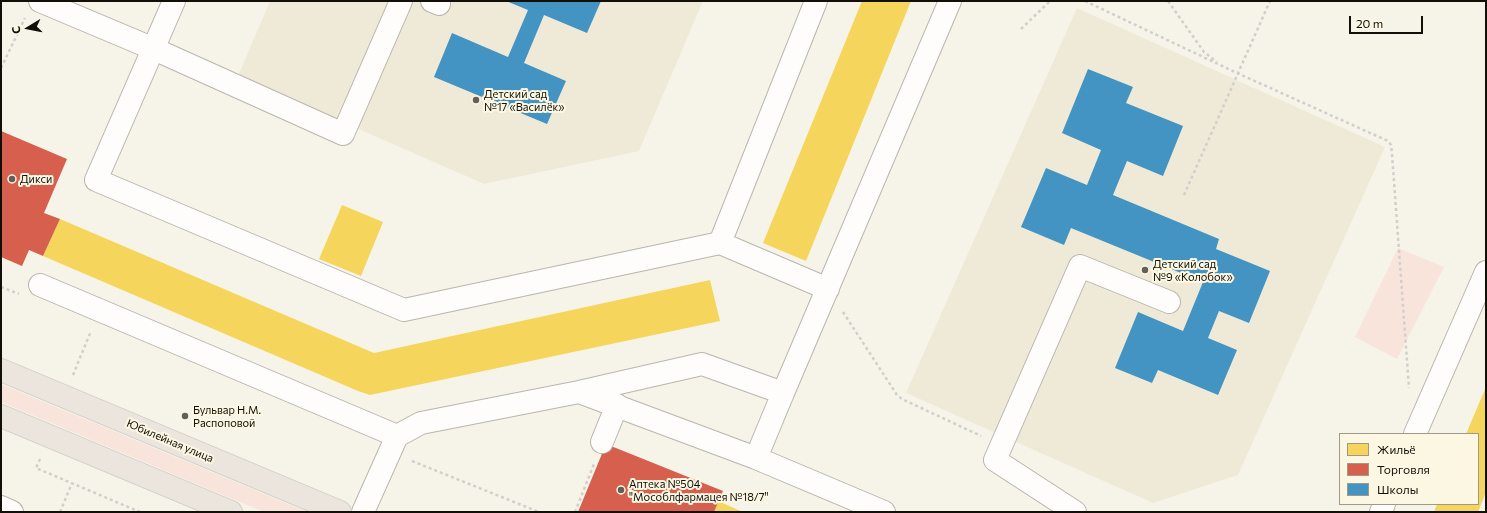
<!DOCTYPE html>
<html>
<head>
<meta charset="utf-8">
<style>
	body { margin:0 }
	#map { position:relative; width:1487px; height:513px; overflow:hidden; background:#f6f4e9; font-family:Commissioner,sans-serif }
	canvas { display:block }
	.frame { position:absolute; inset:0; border:2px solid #110f08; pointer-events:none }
	.legend { position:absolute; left:1339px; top:433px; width:140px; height:72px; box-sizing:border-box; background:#fcf7e3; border:1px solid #9e9a8b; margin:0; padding:5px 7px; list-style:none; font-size:12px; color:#110f08 }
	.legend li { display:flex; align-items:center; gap:8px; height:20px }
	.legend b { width:20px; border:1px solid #9e9a8b }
	.north { position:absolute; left:8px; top:8px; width:40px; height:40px; -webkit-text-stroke:3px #fcf7e3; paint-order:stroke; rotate:260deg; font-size:11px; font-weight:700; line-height:16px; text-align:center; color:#110f08 }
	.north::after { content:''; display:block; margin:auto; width:14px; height:18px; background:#110f08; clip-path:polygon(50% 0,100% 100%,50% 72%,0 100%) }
	.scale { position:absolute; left:1349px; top:16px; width:74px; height:18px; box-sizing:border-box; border:2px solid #110f08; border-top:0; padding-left:5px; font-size:12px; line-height:14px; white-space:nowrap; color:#110f08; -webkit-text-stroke:3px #fcf7e3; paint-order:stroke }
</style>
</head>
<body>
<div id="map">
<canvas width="1487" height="513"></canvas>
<div class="frame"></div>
<ul class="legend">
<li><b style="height:11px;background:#f6d55c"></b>Жильё</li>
<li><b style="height:11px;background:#d6604d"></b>Торговля</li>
<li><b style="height:11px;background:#4393c3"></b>Школы</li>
</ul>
<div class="north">С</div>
<div class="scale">20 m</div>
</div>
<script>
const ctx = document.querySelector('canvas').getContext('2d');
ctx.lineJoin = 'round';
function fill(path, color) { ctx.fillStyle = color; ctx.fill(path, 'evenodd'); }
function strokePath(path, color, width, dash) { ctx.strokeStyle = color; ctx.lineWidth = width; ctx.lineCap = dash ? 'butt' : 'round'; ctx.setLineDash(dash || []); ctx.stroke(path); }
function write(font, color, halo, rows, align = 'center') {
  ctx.font = font + ' Commissioner,sans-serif'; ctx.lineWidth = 4; ctx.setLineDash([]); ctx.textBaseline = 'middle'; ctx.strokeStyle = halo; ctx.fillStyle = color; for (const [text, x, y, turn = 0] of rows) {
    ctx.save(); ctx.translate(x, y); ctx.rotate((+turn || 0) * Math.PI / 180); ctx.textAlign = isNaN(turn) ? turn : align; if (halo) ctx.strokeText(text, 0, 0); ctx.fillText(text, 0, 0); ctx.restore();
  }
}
fill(new Path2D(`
	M270 1H703L639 151 484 184 238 76Z
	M1077 8 1385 147 1238 475 1153 503 906 393Z`), '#efead7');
fill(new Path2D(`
	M1398 248 1444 267 1397 359 1355 337Z
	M1 384 307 512H264L1 402Z`), '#f8e4db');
fill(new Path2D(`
	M862 1H911L806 261 763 243Z
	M342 205 383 222 361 276 319 259Z
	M60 219 374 353 710 280 720 321 370 395 358 391 43 256Z
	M1486 387V492L1478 512H1434L1437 504H1478V434H1466Z
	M718 501 743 512H714Z`), '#f6d55c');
fill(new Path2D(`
	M1 131 67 159 44 213 60 219 43 256 29 250 22 266 1 257Z
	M606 444 723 491 714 512H578Z`), '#d6604d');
fill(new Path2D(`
	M506 1H601L587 33 544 15 524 63 566 81 547 124 434 77 452 33 508 57 528 10Z
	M1088 69 1133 87 1126 103 1183 126 1163 176 1127 161 1113 195 1219 239 1216 249 1270 271 1249 323 1219 311 1208 338 1237 350 1218 395 1158 370 1152 383 1115 368 1138 312 1183 331 1203 282 1071 228 1064 245 1021 227 1046 168 1087 185 1101 150 1062 133Z`), '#4393c3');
const minor = new Path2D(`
	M40 1 154 49 343 134 401 1
	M174 1 96 180 404 310 720 243 816 1
	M432 1 439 4
	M720 243 828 289
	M40 285 397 436 421 423 579 392 702 364 783 393 756 458 884 512
	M579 392 756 458
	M783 393 950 1
	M1415 434 1486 272
	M602 442 617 405
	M1 507 12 512
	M363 512 397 436
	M1075 512 995 460 1080 266 1169 302
	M1381 512 1384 504`);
const major = new Path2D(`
	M1 370 340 512
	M1 416 231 512`);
strokePath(minor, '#b9b6ae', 24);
strokePath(major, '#d1d0ca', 24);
strokePath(new Path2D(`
	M1085 1 1237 73 1388 141 1391 145 1392 154 1409 388
	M1168 1 1204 52 1217 62
	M1021 29 1050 1
	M1 68 25 18
	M1184 195 1270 1
	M1 287 19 294
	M843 312 897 395 902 399 981 436
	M73 375 91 331
	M40 459 36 468 140 512
	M412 461 539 512
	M60 512 72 483
	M575 512 594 464`), '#d1cfcc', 2.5, [3, 3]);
strokePath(minor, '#fefdfc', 22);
strokePath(major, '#ebe5de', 22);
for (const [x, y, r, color] of [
	[476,100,4,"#615f57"],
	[12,179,4,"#615f57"],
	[1145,270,4,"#615f57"],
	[185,416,4,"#615f57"],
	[621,490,4,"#615f57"]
]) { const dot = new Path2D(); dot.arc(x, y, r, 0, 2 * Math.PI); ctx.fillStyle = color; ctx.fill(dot); strokePath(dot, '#fcf7e3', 1.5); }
write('11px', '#110f08', '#fcf7e3', [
	["Детский сад",484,94],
	["№17 «Василёк»",484,107],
	["Дикси",20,179],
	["Детский сад",1153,264],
	["№9 «Колобок»",1153,277],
	["Бульвар Н.М.",193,410],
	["Распоповой",193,423],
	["Аптека №504",629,484],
	["\"Мособлфармацея №18/7\"",629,497]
], 'left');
write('11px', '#110f08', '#fcf7e3', [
	["Юбилейная улица",170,441,23]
]);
</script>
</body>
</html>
